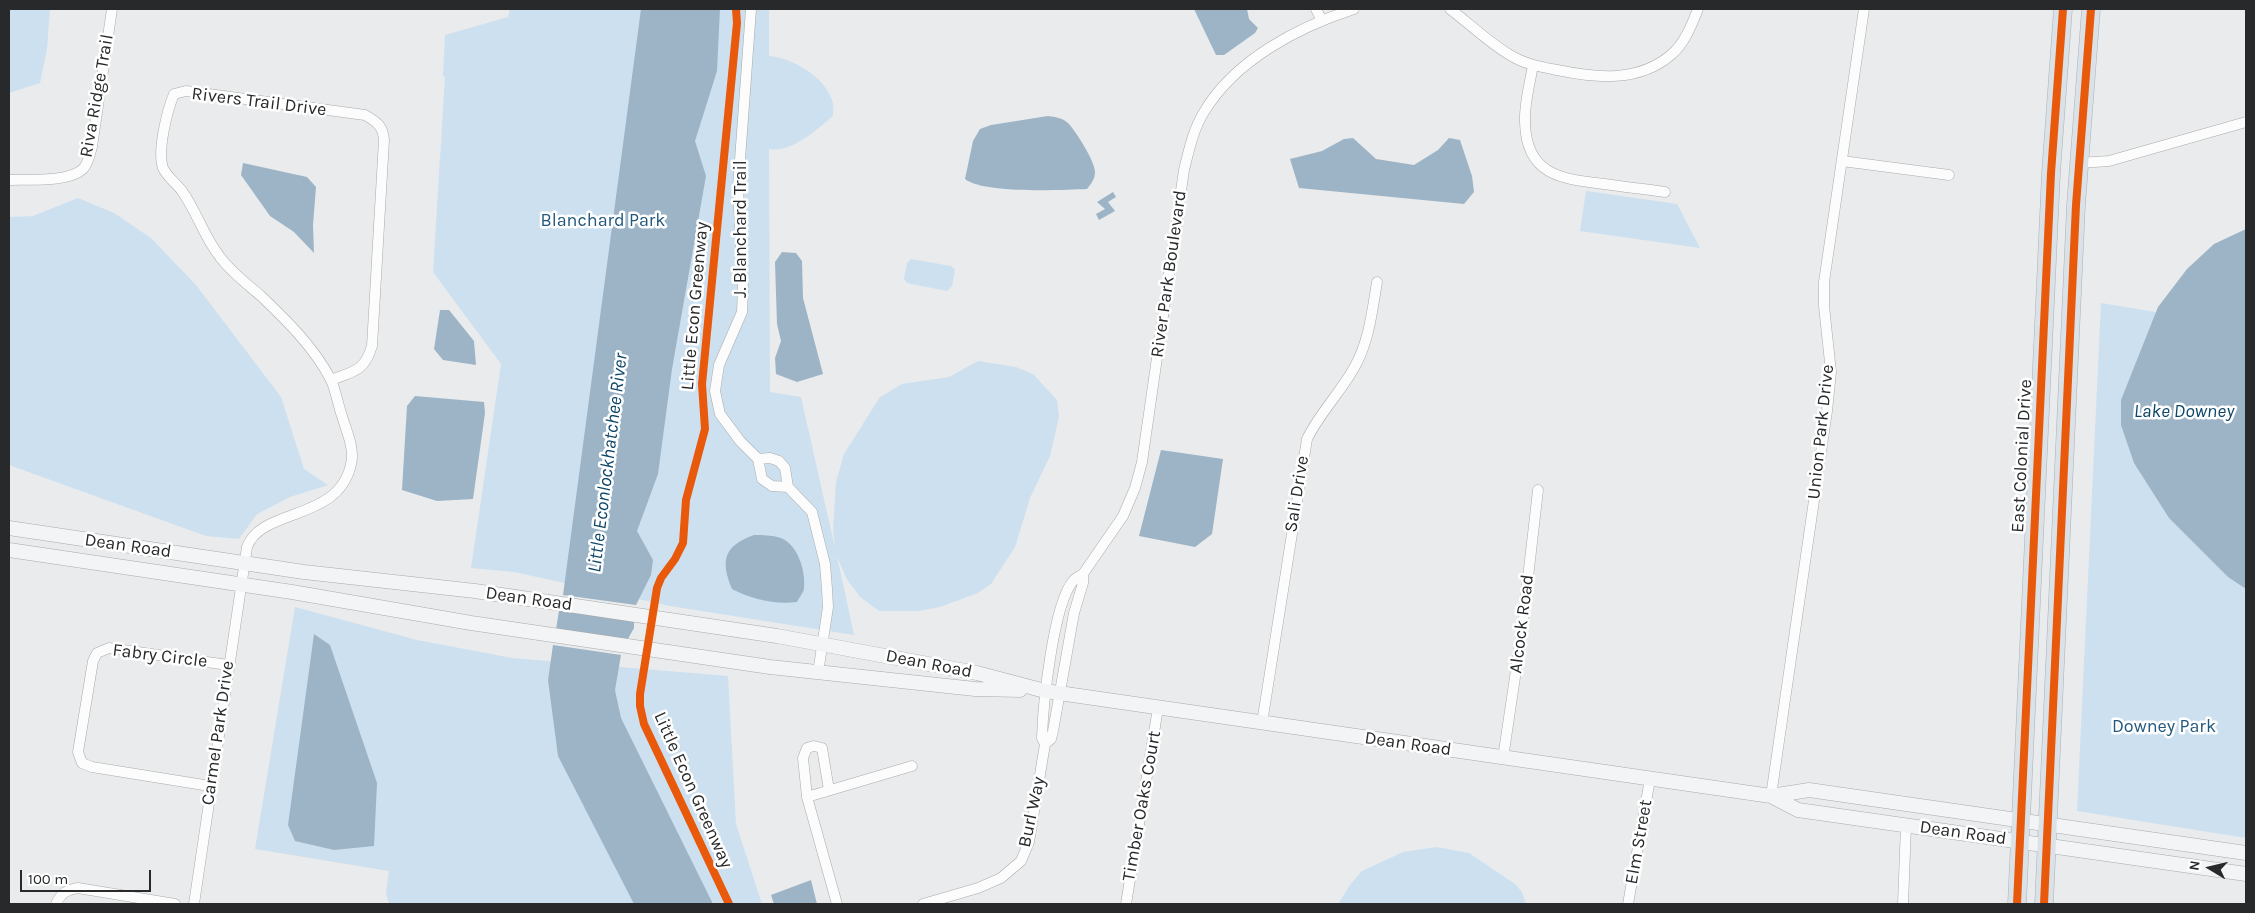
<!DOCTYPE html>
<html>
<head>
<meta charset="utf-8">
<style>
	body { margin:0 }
	#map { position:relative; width:2255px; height:913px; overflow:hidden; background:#e9ebed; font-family:Karla,sans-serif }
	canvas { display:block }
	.frame { position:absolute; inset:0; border:10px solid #28292a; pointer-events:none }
	.north { position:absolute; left:2185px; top:843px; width:50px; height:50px; -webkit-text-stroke:4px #fff; paint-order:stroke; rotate:279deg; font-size:14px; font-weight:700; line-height:20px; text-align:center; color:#28292a }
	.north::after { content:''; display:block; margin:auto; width:18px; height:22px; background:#28292a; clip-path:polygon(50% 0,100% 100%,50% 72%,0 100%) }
	.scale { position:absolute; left:20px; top:870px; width:131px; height:22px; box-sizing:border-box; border:2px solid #28292a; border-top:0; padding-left:6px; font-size:15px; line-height:18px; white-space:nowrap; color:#28292a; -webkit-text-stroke:4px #fff; paint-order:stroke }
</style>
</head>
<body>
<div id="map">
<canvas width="2255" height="913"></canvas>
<div class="frame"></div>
<div class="north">N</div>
<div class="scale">100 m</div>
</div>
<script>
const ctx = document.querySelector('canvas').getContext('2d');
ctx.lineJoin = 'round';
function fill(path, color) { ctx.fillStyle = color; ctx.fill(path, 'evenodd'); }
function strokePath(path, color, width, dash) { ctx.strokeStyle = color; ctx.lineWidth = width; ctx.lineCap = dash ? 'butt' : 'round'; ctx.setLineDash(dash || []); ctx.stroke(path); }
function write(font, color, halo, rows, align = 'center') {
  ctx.font = font + ' Karla,sans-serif'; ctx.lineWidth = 5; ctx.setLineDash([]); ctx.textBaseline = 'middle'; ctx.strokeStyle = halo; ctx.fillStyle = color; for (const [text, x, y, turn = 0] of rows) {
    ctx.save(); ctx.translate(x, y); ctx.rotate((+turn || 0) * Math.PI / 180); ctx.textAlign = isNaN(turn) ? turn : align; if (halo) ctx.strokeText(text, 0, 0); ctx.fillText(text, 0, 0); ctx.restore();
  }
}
fill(new Path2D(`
	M9 9H50L47 49 40 83 9 93Z
	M510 9H769V56C792 58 824 76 832 100 834 105 833 111 833 116 816 130 792 153 769 149L770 392 801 397 835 548 833 530 836 482 844 454 880 397 902 384 949 377 978 361 1016 367 1033 374 1057 400 1059 417 1050 456 1030 498 1015 547 991 584 978 593 940 607 919 611H879L860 597 846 578 837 556 854 635 670 606 514 572 471 568 501 364 433 272 445 77 443 76 445 35 508 17Z
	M1586 191 1677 204 1700 248 1580 231Z
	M78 198 114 213 151 238 196 285 281 397 304 469 328 485 290 497 257 514 239 539 206 536 9 465V217L33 216Z
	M911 259 951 266 955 270 952 286 947 291 907 283 904 279 907 263Z
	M2101 303 2246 327V838L2077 811Z
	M295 607 417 640 512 658 728 676 736 824 762 904H389L386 893 389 871 255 849Z
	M1437 847 1469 853 1515 884 1522 892 1526 904H1338L1350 885 1362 871 1403 852Z`), '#cde0ef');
fill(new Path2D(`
	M641 9H720L717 71 695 141 706 176 672 369 658 474 637 531 653 560 651 575 636 605 563 595Z
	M1194 9H1247L1249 19 1258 28 1255 33 1224 55H1216Z
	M1048 116C1056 117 1063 118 1069 124 1076 132 1095 161 1095 172 1095 179 1091 184 1087 189 1061 190 984 194 965 179L973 141 980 129 991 125Z
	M1353 138 1376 159 1414 165 1438 150 1449 138 1460 140 1472 176 1474 192 1464 204 1299 188 1290 159 1322 151 1344 139Z
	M243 163 307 177 316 187 313 225 314 253 294 232 270 216 241 175Z
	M1113 192 1116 197 1108 202 1115 211 1099 220 1096 214 1105 209 1097 202Z
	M2246 229V589L2228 577 2169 518 2134 463 2121 425V400L2158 307 2187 269 2214 244Z
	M782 252 796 253 802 261 803 298 823 374 797 382 776 374 775 358 781 341 777 324 775 262Z
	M440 310H449L474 341 476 365 443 360 434 349Z
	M415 396 484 402 485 413 473 499 437 501 402 490 407 406Z
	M1161 450 1223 459 1212 534 1195 547 1139 536Z
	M754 535C763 535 772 535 781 538 798 545 806 571 804 589 803 593 799 598 797 602 774 605 752 599 732 589 720 560 724 546 754 535Z
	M560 604 634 615V628L624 646 555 636Z
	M314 634 330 645 377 783 374 846 334 850 295 841 288 825Z
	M553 645 621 655 615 690 621 718 713 904H634L558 756 548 680Z
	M811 880 817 904H774L771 895Z`), '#9db4c6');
const street = new Path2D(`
	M751 9 738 187 743 289 742 312 719 365 715 391 720 414 740 441 758 459 762 479 772 486 788 487
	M1316 9 1321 19
	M1450 9C1470 24 1488 42 1510 55 1524 64 1541 67 1557 70 1596 78 1639 83 1672 54 1685 43 1692 24 1698 9
	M1533 65C1530 83 1524 104 1525 122 1526 175 1561 179 1604 184 1624 187 1644 189 1665 192
	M1842 161 1949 175
	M2079 163 2109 161 2246 122
	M9 180C29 179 67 183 83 169 88 164 90 153 92 147L112 9
	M758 459 770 458 779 461 785 468 788 487 812 512 825 564 827 589 828 607 818 673
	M1262 723 1307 439C1319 414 1340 393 1354 368 1369 342 1372 312 1377 282
	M1045 744 1042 738C1043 705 1053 605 1073 581 1075 578 1080 576 1083 574L1123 516 1135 488 1142 462 1184 170C1189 150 1193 130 1204 112 1235 60 1298 27 1354 9
	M1503 758 1522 630 1538 490
	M210 786 92 767 82 763 78 752 93 661 97 653 109 648 228 665
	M829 790 822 748 814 746 807 748 803 758 807 797 837 904
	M1771 796 1827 411 1831 372 1824 306V282L1864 9
	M807 797 912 766
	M56 904C61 893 66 890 78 888L175 904
	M194 904 247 547C262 507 339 522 351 464 355 449 346 430 342 416 338 405 336 391 331 380 314 347 287 321 261 296 247 284 231 272 220 257 204 237 197 212 182 191 177 184 167 177 163 168 157 151 167 111 174 94L186 91 365 115C377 122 383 126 384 140L372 346C364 372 354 371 331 380
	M923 904 978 888 1001 878 1021 861 1029 842 1045 744 1051 739 1053 731 1074 613 1083 583V574
	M1126 904 1158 708
	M1628 904 1650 779
	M1903 904 1906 825`);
const secondary = new Path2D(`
	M9 528 304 572 475 591 777 636 977 673 1045 691 1771 796 1809 790 2246 853
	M9 550 292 592 471 623 770 667 975 689 1020 690
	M1771 796 1798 810 2246 874`);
const highway = new Path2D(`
	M2017 904 2051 173 2063 9
	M2044 904 2076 205 2091 9`);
strokePath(street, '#a8aaaa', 11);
strokePath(secondary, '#a8aaaa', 15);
strokePath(highway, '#a8b1b9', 19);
strokePath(street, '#fcfcfc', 10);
strokePath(secondary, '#f2f4f6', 14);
strokePath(highway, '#dae2e8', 18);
strokePath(new Path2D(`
	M729 904 644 724 640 706V694L657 588 661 578 675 559 683 543 686 500 705 429 702 384 737 23 736 9
	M2017 904 2051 173 2063 9
	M2044 904 2076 205 2091 9`), '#e8590c', 8);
write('18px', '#28292a', '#fff', [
	["Riva Ridge Trail",97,96,-80],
	["Rivers Trail Drive",259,102,7],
	["J. Blanchard Trail",741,229,-90],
	["River Park Boulevard",1169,274,-82],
	["Little Econ Greenway",695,306,-85],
	["Union Park Drive",1821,432,-84],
	["East Colonial Drive",2022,456,-87],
	["Sali Drive",1297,494,-81],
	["Dean Road",128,546,8],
	["Dean Road",529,599,8],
	["Alcock Road",1522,624,-83],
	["Fabry Circle",160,656,7],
	["Dean Road",929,664,11],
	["Carmel Park Drive",218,733,-82],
	["Dean Road",1408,744,8],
	["Little Econ Greenway",693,790,66],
	["Timber Oaks Court",1142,806,-80],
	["Burl Way",1032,812,-78],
	["Dean Road",1963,833,8],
	["Elm Street",1639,842,-80]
]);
write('18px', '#23587c', '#fff', [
	["Blanchard Park",603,221],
	["Downey Park",2164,727]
]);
write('italic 19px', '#0d4668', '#fff', [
	["Lake Downey",2184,412],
	["Little Econlockhatchee River",608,463,-83]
]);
</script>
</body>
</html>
